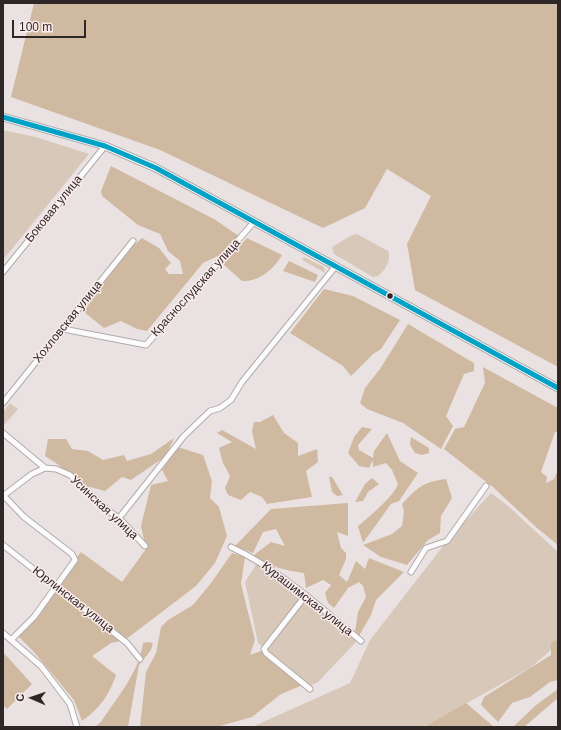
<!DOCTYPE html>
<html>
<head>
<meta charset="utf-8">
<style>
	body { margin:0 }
	#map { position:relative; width:561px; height:730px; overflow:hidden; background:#eae2e2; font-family:Helvetica,sans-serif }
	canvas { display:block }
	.frame { position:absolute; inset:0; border:4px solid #2d2728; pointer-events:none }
	.north { position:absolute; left:12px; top:678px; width:40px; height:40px; -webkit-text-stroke:3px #fbebeb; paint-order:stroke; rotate:272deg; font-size:11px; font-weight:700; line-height:16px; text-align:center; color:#2d2728 }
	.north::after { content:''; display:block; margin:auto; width:14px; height:18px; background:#2d2728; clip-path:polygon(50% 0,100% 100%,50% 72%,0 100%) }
	.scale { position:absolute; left:12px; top:20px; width:74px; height:18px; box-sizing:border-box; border:2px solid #2d2728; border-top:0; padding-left:5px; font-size:12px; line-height:14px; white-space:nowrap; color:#2d2728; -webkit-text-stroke:3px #fbebeb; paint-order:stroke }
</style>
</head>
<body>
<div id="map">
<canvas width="561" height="730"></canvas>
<div class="frame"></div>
<div class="north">С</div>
<div class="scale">100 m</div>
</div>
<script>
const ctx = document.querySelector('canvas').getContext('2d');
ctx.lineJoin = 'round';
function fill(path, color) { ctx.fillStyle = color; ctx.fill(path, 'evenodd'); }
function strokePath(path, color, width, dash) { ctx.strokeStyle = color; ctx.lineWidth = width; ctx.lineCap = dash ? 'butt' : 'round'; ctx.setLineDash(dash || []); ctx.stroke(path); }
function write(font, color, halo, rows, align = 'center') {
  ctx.font = font + ' Helvetica,sans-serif'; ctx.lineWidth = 3; ctx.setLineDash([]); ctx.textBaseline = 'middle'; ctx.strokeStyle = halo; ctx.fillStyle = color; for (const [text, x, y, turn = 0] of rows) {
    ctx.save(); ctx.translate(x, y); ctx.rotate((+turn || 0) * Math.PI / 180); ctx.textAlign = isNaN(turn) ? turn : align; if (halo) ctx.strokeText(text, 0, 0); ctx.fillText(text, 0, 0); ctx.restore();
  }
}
fill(new Path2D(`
	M3 130 36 137 89 154 3 260Z
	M357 234 388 251C392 259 385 271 378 276L373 277 334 254 332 247 352 235Z
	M304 257 324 267 325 273 302 260Z
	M10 403 18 409 5 424 3 423V412Z
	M491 493 508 506 558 552V644L530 668 424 727H252L350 683 370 640 447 541Z
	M257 563 307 598 357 641 318 682 310 686 258 643 245 582Z`), '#d8c8b9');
fill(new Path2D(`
	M34 3H558V367L415 290 407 244 431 196 387 169 365 208 323 228 160 150 11 97Z
	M111 166 214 219 239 236 220 255 203 263 147 331 137 329 121 321 104 328 84 312 115 262 142 238 159 248 171 263 165 269 169 274H183L180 261 168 251 160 234 138 225 102 196 101 191Z
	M247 238 282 255C274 269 259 282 242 281L223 264Z
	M289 261 318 275 315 282 283 271Z
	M324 289 353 296 400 320 381 349 373 354 351 376 343 366 290 333Z
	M408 324 474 363V371L464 374 446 416 453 426 441 449 403 423 367 409 360 403 365 388 380 369Z
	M483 367 558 408V432H555L541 472 547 477 546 483 554 479 558 470V545L537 528 494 488 444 449 455 429 464 427 485 383Z
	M273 415 284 433 298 443V456L317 449 318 462 306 471 312 497 267 504 262 497 250 492 241 500 228 495 225 488 230 476 223 463 219 448 232 442 217 433 222 430 256 449 252 431 254 422H260Z
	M362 427 372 429 358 445 359 450 373 458 374 451 387 433 400 461 418 473 399 501 391 504 363 543 358 526C368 518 394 496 398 484L392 470 386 463 373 467V460L369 468 359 466 348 453 354 437Z
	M411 437 429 448V453L422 455 415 453 410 445Z
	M174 438 166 456 131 480 122 477 105 491 82 485 56 463 45 456 48 439H66L72 449 88 451 103 460 124 455 127 461 151 454Z
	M178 447 203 455 212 481 210 498 219 507 227 536 215 563 196 586 125 640 111 643 92 656 116 675C108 697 101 707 82 721L74 700 34 652 17 635 81 552 122 582 146 549 141 526 151 485 168 481 162 470Z
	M329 477H332L343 495 337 496 332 492Z
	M372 478 379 484 368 492 363 501 355 502 365 484Z
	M446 479 452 498 441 516 440 533 428 540 407 565 381 557 363 545 392 534 402 526 404 511 402 504C418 487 423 482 446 479Z
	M348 503V536L337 532 341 548 346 553V559L339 575 347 582 356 561 365 569 369 558 404 572 376 600 371 615 359 636 355 631 358 612 366 597 363 586 359 582 348 588 334 608 328 603 325 593 331 585 323 580 306 588 304 573C287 571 267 566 254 555L271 542 285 546 276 529 263 532 253 553 235 546 271 509Z
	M232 553 245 557 241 584 255 640 250 655 264 650 267 651 285 664 303 685 281 694 252 717 220 726 140 727 146 672 156 653 161 627 168 620 193 605 211 583Z
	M558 639V680L550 682 530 697 512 703 498 722 481 705 484 697 551 655V643Z
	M148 642 153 643 151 650 139 665 128 727H95L101 722C117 697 139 673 143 643Z
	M3 652 32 684 7 709 3 705Z
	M558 689V698L524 727H513L536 705Z
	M466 703 494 727H424Z`), '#d0b9a1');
const street = new Path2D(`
	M3 272 105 146
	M63 329 146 345 254 222
	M3 403 133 241
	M3 433 45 468 56 469 70 475 110 512 119 518 145 546
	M3 496 32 474 45 468
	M4 496 24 517 72 554 75 560 34 617 11 640
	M119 518 184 436 210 411 220 408 231 400 242 382 335 267
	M3 545 127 643 140 659
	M231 547C280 570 320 607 361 641
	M411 572 426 548 447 541 486 486
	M306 595 264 649 266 653 310 689
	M3 633 41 666 70 704 77 727`);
const secondary = new Path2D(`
	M3 117 105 146 156 168 558 388`);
strokePath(street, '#b1abab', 7);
strokePath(secondary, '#b1abab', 9);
strokePath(street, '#fcfbfb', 5);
strokePath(secondary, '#fcfbfb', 7);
strokePath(new Path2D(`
	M3 117 105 146 156 168 558 388`), '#02a2c6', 5);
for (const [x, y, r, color] of [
	[390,296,3.5,"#2d2728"]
]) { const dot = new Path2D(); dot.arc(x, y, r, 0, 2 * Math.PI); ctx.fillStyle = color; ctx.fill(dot); strokePath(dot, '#fbebeb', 1.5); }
write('12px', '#2d2728', '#fbebeb', [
	["Боковая улица",54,209,-51],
	["Краснослудская улица",196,288,-48],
	["Хохловская улица",68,322,-51],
	["Усинская улица",104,508,43],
	["Курашимская улица",307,599,38],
	["Юрлинская улица",73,600,38]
]);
</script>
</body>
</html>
